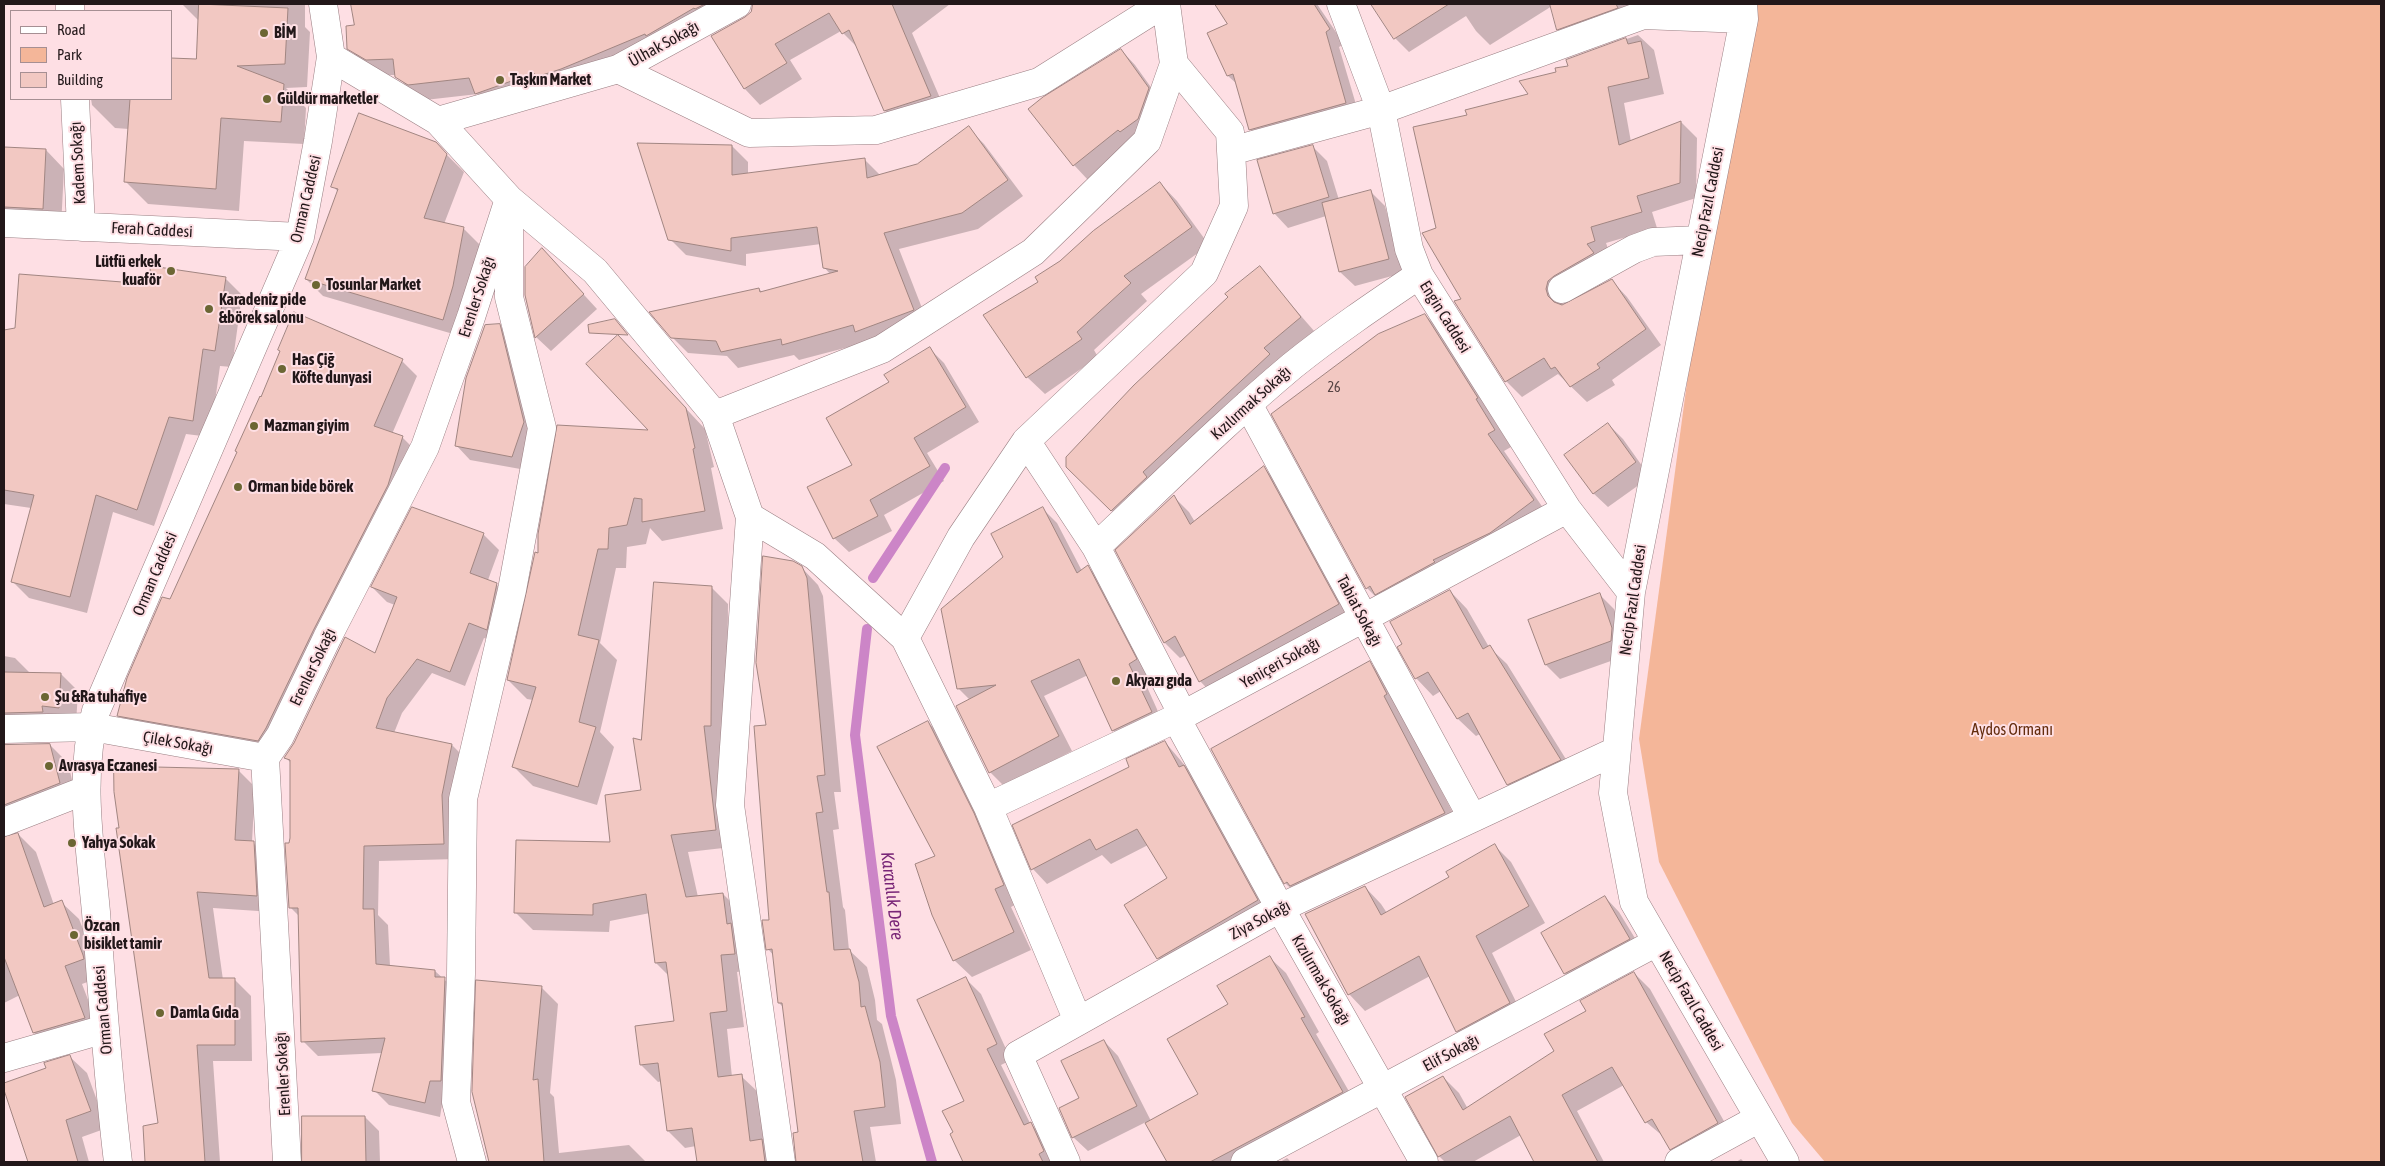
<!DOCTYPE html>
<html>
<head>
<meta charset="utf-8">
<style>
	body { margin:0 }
	#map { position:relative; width:2385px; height:1166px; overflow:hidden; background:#fedfe4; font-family:"Asap Condensed",sans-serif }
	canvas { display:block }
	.frame { position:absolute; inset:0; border:5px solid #221719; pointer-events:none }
	.legend { position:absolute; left:10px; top:10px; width:162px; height:90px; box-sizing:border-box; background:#fedfe4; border:1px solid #a68f93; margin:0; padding:6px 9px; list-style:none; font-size:15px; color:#221719 }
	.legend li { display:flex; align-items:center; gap:10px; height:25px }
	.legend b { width:25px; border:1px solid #a68f93 }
</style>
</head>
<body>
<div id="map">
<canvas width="2385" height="1166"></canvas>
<div class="frame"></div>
<ul class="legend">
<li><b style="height:6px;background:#fff"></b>Road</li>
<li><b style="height:14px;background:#f4b699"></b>Park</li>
<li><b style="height:14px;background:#f2c8c2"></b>Building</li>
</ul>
</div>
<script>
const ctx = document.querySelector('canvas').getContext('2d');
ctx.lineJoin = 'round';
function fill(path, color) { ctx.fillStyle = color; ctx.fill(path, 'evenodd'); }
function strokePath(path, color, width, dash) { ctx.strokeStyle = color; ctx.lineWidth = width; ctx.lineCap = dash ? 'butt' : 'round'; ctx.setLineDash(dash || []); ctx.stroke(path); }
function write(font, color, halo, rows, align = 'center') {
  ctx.font = font + ' "Asap Condensed",sans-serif'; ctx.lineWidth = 4; ctx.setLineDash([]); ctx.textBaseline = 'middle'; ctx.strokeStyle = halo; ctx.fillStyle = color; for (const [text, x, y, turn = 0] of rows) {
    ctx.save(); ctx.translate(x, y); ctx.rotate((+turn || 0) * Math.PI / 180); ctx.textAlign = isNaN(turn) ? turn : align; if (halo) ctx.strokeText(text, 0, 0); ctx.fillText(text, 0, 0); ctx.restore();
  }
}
fill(new Path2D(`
	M1738 4H2381V1162H1825L1792 1123 1659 862 1639 739Z`), '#f4b699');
fill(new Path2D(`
	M182 4H305V27L310 32 307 87 286 88 306 108 304 144 244 141 239 211 148 204 125 181 129 129 115 128 92 105 91 99H171L197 61 200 22Z
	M352 4H465L461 6 511 17 505 4H950L912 33 946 112 901 126 885 111 859 49 841 31 790 60 802 79 760 105 745 89 713 36 745 19 752 12 754 4 492 109 478 94 425 100 413 93 396 75H383L365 64 348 48 356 26Z
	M1217 4H1317L1344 44 1339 47 1360 118 1264 144 1250 129 1237 84 1228 76 1229 25Z
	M1379 4H1671L1573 43 1558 29 1552 6 1490 45 1476 31 1466 16 1409 52 1395 38 1375 7Z
	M1638 35 1654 50 1664 94 1624 103 1631 142 1681 122 1697 138 1696 198 1652 212 1657 228 1606 243 1611 257 1564 297 1562 306 1612 281 1627 297 1661 345 1612 380 1615 385 1587 402 1558 374 1522 397 1506 381 1463 299 1437 229 1468 116 1530 95 1557 73 1569 67 1567 60Z
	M1121 50 1135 65 1163 104 1152 134 1088 180 1074 165Z
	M968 128 984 144 1023 196 978 229 899 249 929 326 799 360 794 355 738 368 727 356 688 353 672 337 759 289 763 293 830 274 824 267 821 244 746 254V266L686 255 670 239 732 146 748 162V174L864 159 880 175 917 166Z
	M435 143 464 172 444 224 463 228 480 245 460 336 323 296 306 279 338 192 333 186Z
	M1312 146 1327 161 1339 200 1371 192 1385 206 1403 273 1355 286 1340 272 1326 216 1288 228 1274 213Z
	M4 148 46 150 64 169 61 227 4 224Z
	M1160 183 1177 201 1209 245 1141 294 1147 301 1094 350 1098 357 1045 394 1027 377 1039 283 1060 262Z
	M542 249 597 309 551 351 536 337 526 295Z
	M1259 268 1315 332 1126 525 1067 466Z
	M225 278 242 295 232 367 220 366 210 437 186 434 154 526 113 512 87 613 29 598 12 581 31 508 4 504V331L16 329 149 285Z
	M1425 315 1442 332 1494 415 1492 417 1511 447 1504 451 1550 518 1384 605 1367 588Z
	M499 325 514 339 538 437 526 470 470 460 456 445Z
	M930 349 944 363 979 422 927 453 944 481 884 515 892 531 849 552 834 538 854 465 891 382Z
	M637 356 705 429 714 467 711 468 723 529 662 541 650 528 646 544 627 547 626 568H616L600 643 617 660 600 732 614 747 597 805 533 786 514 767 533 700 527 699 508 680 539 555 651 432Z
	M402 361 417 376 392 434 402 437 417 452 273 755 134 730 119 715 171 601Z
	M1608 424 1623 439 1650 477 1608 507 1593 493Z
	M1263 467 1279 483 1353 620 1215 697 1200 681 1186 655 1180 658 1165 643 1117 551 1174 497 1189 512 1195 522Z
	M413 508 484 535 499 550 488 580 497 585 512 600 502 644 484 638 465 686 432 673 402 713 394 733 452 745 467 760 458 859 379 861 378 915 388 925 390 966 435 971 460 994 440 1117 389 1105 374 1090 382 1053 318 1056 303 1041 300 917 290 907 291 763 286 758 376 654 395 605 387 602 372 587Z
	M1043 509 1057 523 1082 571 1088 567 1102 581 1150 674 1143 678 1165 727 1128 745 1113 730 1088 675 1044 696 1072 751 1004 786 990 772 970 700 958 688 1004 557Z
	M801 567 818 585 823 596 841 792H834L839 829 833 830 843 907 845 910 849 950 867 967 875 1000 877 1020 882 1024 896 1080 901 1124 870 1127 876 1162H797L800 1133 784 1008 779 1003 774 956 768 949 771 921 767 726Z
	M655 583 711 587 728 604 727 742H720L732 847 688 852 698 897 723 894 740 911 752 970 737 972 744 1027 727 1029 732 1077 741 1076 758 1092 779 1162H698L696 1146 685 1148 668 1131 662 1081 658 1082 641 1065 675 1022 669 976 656 963 650 913 610 921 609 932 533 930 516 913 612 843 642 791V742Z
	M1450 591 1467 609 1489 647 1507 664 1577 777 1525 802 1508 784 1480 734 1476 736 1458 719 1441 691 1433 696 1416 678Z
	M1600 595 1614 609 1626 643 1625 656 1560 679 1546 665Z
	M4 656 15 658 30 673 61 674 78 691 76 724 4 736Z
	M1370 663 1389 682 1402 716 1463 832 1305 902 1285 883Z
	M928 722 945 740 1020 902 1011 907 1031 950 972 977 954 960 937 857Z
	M1165 742 1198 781 1271 915 1173 972 1158 958 1168 878 1148 845 1111 864 1102 855 1047 884 1033 869 1014 825 1131 768Z
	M50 745 68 763 77 801 10 829 6 838 18 834 36 852 54 905 61 902 79 919 101 974V977L82 984 102 1036 52 1050 34 1033 20 995 4 1003V746Z
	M238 770 255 787 252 842 270 859 273 912 213 908 223 980H235L251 996 252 1061H213L220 1162H147L145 1127 159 1124 121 829Z
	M1494 845 1511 862 1545 923 1492 953 1525 1020 1474 1047 1457 1031 1430 976 1365 1011 1349 994 1365 887 1381 904 1387 913 1450 877Z
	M1605 897 1619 912 1644 953 1580 987 1565 973Z
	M1270 958 1286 973 1319 1032 1316 1034 1358 1107 1255 1162H1168L1146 1122 1088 1151 1073 1137 1081 1099 1104 1041 1118 1056 1151 1121 1200 1095 1229 1005Z
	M1634 973 1650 989 1734 1139 1684 1162 1671 1149 1664 1137 1646 1122 1624 1085 1577 1111 1604 1162H1536L1521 1135 1473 1162H1445L1439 1156 1443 1077 1459 1093 1468 1109 1556 1051 1588 1012Z
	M966 979 981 994 1011 1060 1001 1065 1030 1123 1046 1139 1056 1162H965L951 1134 955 1133 965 1101Z
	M541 987 558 1004 550 1093 554 1097 559 1153 629 1145 646 1162H497L489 1154Z
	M70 1057 87 1073 107 1128 82 1137 89 1162H30L4 1085 48 1069Z
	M303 1117H365L379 1131 380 1162H304Z
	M1287 1158 1291 1162H1280Z
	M1741 1159 1744 1162H1736Z`), '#0003');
strokePath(new Path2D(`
	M873 578 945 468
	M867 629 855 735 891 1016 932 1162`), '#cc85c7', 10);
const building = new Path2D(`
	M199 4 288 8 285 64 237 66 284 84 281 122 221 118 216 189 124 182 130 99H171V58L196 59Z
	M351 4H705L695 9 694 8 646 36 645 34 561 69 536 77 534 73 475 94 469 78 408 85 395 77 393 59 366 60 347 49 346 26 354 25Z
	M753 4H892L931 96 884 111 849 30 842 34 829 13 775 44 787 63 744 89 711 36 745 17 751 12Z
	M1215 4H1314L1330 29 1326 32 1346 103 1249 130 1233 74 1227 76 1207 33 1227 24Z
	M1371 4H1449L1394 39Z
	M1550 4H1616L1618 8 1557 30Z
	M1626 38 1628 44 1641 41 1649 78 1608 87 1619 145 1681 121 1680 183 1637 196 1642 212 1591 227 1595 241 1587 244 1594 253 1554 276 1548 281 1546 289 1548 296 1554 302 1562 305 1612 279 1646 329 1597 364 1600 368 1570 387 1555 367 1551 369 1544 358 1505 382 1454 301 1461 299 1422 233 1436 228 1413 127 1467 115 1465 110 1528 94 1519 81 1556 72 1555 68 1568 66 1566 60Z
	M1121 49 1149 88 1138 119 1120 132 1118 130 1073 166 1028 109 1043 97Z
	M359 113 436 142 447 154 424 218 464 227 453 286 443 320 305 279 338 189 331 187Z
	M969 126 1008 180 962 213 884 233 914 310 855 332 853 325 782 345 781 339 721 352 716 341 671 338 649 312 759 288 760 292 838 271 823 268 817 227 731 238V251L668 240 637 143 732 145V175L865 158 867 178 917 164Z
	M1313 145 1329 197 1273 214 1257 160Z
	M4 147 46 149 43 209 4 207Z
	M1160 182 1192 227 1124 276 1131 283 1077 332 1082 339 1026 378 983 315 1038 282 1035 277 1060 261 1093 231Z
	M1371 190 1389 259 1339 272 1322 203Z
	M542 248 584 294 535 338 525 295V267Z
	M151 266 226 277 215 351 203 349 193 421 169 417 137 510 96 495 70 597 11 582 34 495 4 490V330L15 328 19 274 148 284Z
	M1260 266 1301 317 1264 348 1270 354 1143 472 1147 477 1111 511 1066 467V457L1134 385 1228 297 1225 294Z
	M294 312 403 359 374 426 403 436 388 485 313 631 266 728 258 741 117 716 127 678 162 597 170 599 237 452 235 451 260 396 261 397 280 351 278 350Z
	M1425 314 1478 398 1476 399 1495 430 1488 434 1534 500 1490 533 1433 560 1435 562 1375 595 1370 586 1366 589 1271 414 1378 334Z
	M615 319 628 335 589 333 588 325Z
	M500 324 524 422 512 457 455 446 466 378 485 325Z
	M618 335 686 408 695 448 693 449 705 511 642 522V499L634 498 627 525 609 528 608 549H598L578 635 599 640 579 722 596 727 578 787 512 767 536 687 507 680 535 552 538 553V534L557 425 648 430 586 364Z
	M930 347 966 407 914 438 930 466 870 500 878 516 833 539 807 487 852 465 826 418 889 382 884 375Z
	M1608 423 1636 462 1593 494 1564 455Z
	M1264 466 1339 604 1199 682 1175 636 1164 643 1115 550 1174 495 1190 524Z
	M412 507 484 533 470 573 497 583 487 630 469 623 450 672 417 659 387 698 376 728 452 744 442 795 444 844 364 846 363 909H374L376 964 435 970V977H445L441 1081H430L425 1103 372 1091 385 1038 301 1042 298 908H289L285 843H289L290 838V760L284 758 294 743 345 637 375 653 397 597 371 587Z
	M1043 507 1077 573 1088 565 1137 659 1129 664 1152 712 1112 731 1079 659 1031 681 1059 736 989 773 956 706 996 685 957 689 941 609 1003 557 991 534Z
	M763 556 793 561 802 566 807 578 825 775 817 776 823 812 816 813 827 892H829L834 950 850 949 859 982 861 1007 865 1006 880 1062 885 1107 854 1111 863 1162H796L793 1133 798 1132 782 1003H778L772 949 766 950 762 920H769L754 726 766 725 756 663Z
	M654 582 712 586 711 726H704L716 830 671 835 686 897 723 893 727 924 731 923 735 954 721 955 727 1011 710 1013 718 1077 742 1074 750 1141 762 1139 765 1162H697L692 1128 667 1131 658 1063 640 1065 635 1026 674 1021 666 962 655 963 646 894 593 904V915L514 913 516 840 610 842 605 795 641 790 633 738 641 740Z
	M1450 590 1483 649 1490 645 1561 760 1507 785 1468 713 1457 719 1428 672 1415 679 1397 647 1402 644 1390 622Z
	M1600 593 1612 628 1611 641 1545 665 1528 620Z
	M1370 661 1387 694 1384 696 1445 813 1290 886 1287 882 1284 884 1211 749Z
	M4 672 61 673 59 708 42 706 43 712 4 713Z
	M928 721 974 813 1004 885 995 889 1014 932 953 961 932 915 915 864 935 856 877 747Z
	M1165 741 1179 767 1184 765 1258 900 1157 959 1124 905 1167 878 1137 829 1096 850 1090 839 1031 870 1012 825 1129 767 1126 759Z
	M50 744 60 783 4 805V745Z
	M114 766 239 769 235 840 254 841 257 896 197 892 209 978H235V1045H197L205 1162H145L143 1126 158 1123 116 828H119L114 792Z
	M18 833 44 907 62 900 83 955 84 959 65 966 85 1018 33 1033 4 957V837Z
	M1495 844 1529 906 1476 936 1510 1003 1456 1032 1419 956 1348 995 1305 914 1365 886 1381 915 1449 877 1446 872Z
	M1605 896 1630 939 1564 974 1541 933Z
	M1270 956 1305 1017 1301 1018 1343 1092 1210 1162H1167L1145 1123 1198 1094 1167 1039 1228 1004 1217 986Z
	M1634 972 1718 1123 1670 1150 1652 1119 1645 1123 1612 1067 1562 1095 1598 1162H1534L1510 1116 1438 1157 1405 1097 1443 1076 1463 1110 1554 1051 1544 1034 1586 1011 1580 1001Z
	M966 977 997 1044 987 1049 1024 1125 1031 1122 1044 1151 1039 1154 1043 1162H963L950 1134 953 1132 942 1111 964 1101 917 1000Z
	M476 980 542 986 533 1080 538 1079 544 1162H489L472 1092Z
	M1104 1040 1137 1106 1072 1138 1059 1108 1079 1098 1061 1061Z
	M70 1055 91 1111 66 1120 78 1162H28L4 1090V1083L46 1068 44 1063Z
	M302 1116H365L366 1162H302Z`);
fill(building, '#f2c8c2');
strokePath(building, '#a18581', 1);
const minor = new Path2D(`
	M70 4V11
	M1341 4 1381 110 1409 249 1419 275 1567 509 1631 592
	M1743 4 1744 19 1631 592 1613 793 1634 902 1785 1162
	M331 57 438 121 509 199 595 271 715 415 882 349 1033 252 1147 141 1174 64 1166 4
	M618 69 737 4
	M75 99 81 227
	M438 121 618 69 749 133 876 130 1039 82 1163 4
	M1231 151 1381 110 1643 15 1744 19
	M4 223 300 237
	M1562 289 1634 249 1653 242 1700 240
	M1248 404 1472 817
	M715 415 750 517 730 805 781 1162
	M1026 441 1096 547 1183 715
	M750 517 815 556 905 638
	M1096 547C1161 486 1224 423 1292 366 1333 333 1376 304 1419 275
	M1176 718 1280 908 1424 1162
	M4 729 92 727 265 758
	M988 807 1183 715 1567 509
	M4 822 86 790
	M1078 1021 988 807 905 638 961 537 1026 441 1204 273 1234 206 1230 132 1174 64
	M4 1058 105 1029
	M118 1162C108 1079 102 995 96 912 90 846 78 775 96 711L300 237 318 141 331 57 323 4
	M287 1162 265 758 280 736 327 638 425 447 471 317 509 199
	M472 1162 456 1102 461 974 463 799 512 590 542 428 509 297V225
	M1066 1162 1018 1055 1280 908 1616 751
	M1245 1162 1657 942
	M1679 1162 1758 1119`);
strokePath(minor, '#9a7f83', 29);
strokePath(minor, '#fff', 28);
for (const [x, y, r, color] of [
	[264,33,5,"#6b6633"],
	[500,80,5,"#6b6633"],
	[267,99,5,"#6b6633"],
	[171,271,5,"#6b6633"],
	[316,285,5,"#6b6633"],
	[209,309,5,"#6b6633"],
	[282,369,5,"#6b6633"],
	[254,426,5,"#6b6633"],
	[238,487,5,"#6b6633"],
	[1116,681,5,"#6b6633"],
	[45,697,5,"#6b6633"],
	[49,766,5,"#6b6633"],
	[72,843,5,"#6b6633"],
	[74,935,5,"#6b6633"],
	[160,1013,5,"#6b6633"]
]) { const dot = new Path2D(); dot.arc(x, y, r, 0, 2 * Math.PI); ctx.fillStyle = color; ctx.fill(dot); strokePath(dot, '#fedfe4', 2); }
write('14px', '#564343', null, [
	["26",1334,388]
]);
write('bold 16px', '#221719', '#fedfe4', [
	["BİM",274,33],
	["Taşkın Market",510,80],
	["Güldür marketler",277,99],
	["Lütfü erkek",161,262,"right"],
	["kuaför",161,280,"right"],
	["Tosunlar Market",326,285],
	["Karadeniz pide",219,300],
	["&börek salonu",219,318],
	["Has Çiğ",292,360],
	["Köfte dunyasi",292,378],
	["Mazman giyim",264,426],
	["Orman bide börek",248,487],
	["Akyazı gıda",1126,681],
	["Şu &Ra tuhafiye",55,697],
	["Avrasya Eczanesi",59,766],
	["Yahya Sokak",82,843],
	["Özcan",84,926],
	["bisiklet tamir",84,944],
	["Damla Gıda",170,1013]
], 'left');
write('16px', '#221719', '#fedfe4', [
	["Ülhak Sokağı",664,44,-29],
	["Kadem Sokağı",78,163,-93],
	["Orman Caddesi",306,199,-77],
	["Necip Fazıl Caddesi",1708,202,-79],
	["Ferah Caddesi",152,230,3],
	["Erenler Sokağı",477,297,-72],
	["Engin Caddesi",1445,317,58],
	["Kızılırmak Sokağı",1251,403,-42],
	["Orman Caddesi",155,574,-67],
	["Necip Fazıl Caddesi",1633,600,-82],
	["Tabiat Sokağı",1359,611,62],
	["Yeniçeri Sokağı",1280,663,-29],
	["Erenler Sokağı",313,667,-64],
	["Çilek Sokağı",178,743,10],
	["Ziya Sokağı",1260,920,-28],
	["Kızılırmak Sokağı",1321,980,60],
	["Necip Fazıl Caddesi",1691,1001,60],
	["Orman Caddesi",103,1010,-95],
	["Elif Sokağı",1451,1053,-28],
	["Erenler Sokağı",283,1074,-93]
]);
write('16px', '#642c0d', '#fedfe4', [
	["Aydos Ormanı",2012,730]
]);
write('italic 18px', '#792677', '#fedfe4', [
	["Karanlık Dere",892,896,83]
]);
</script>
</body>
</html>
